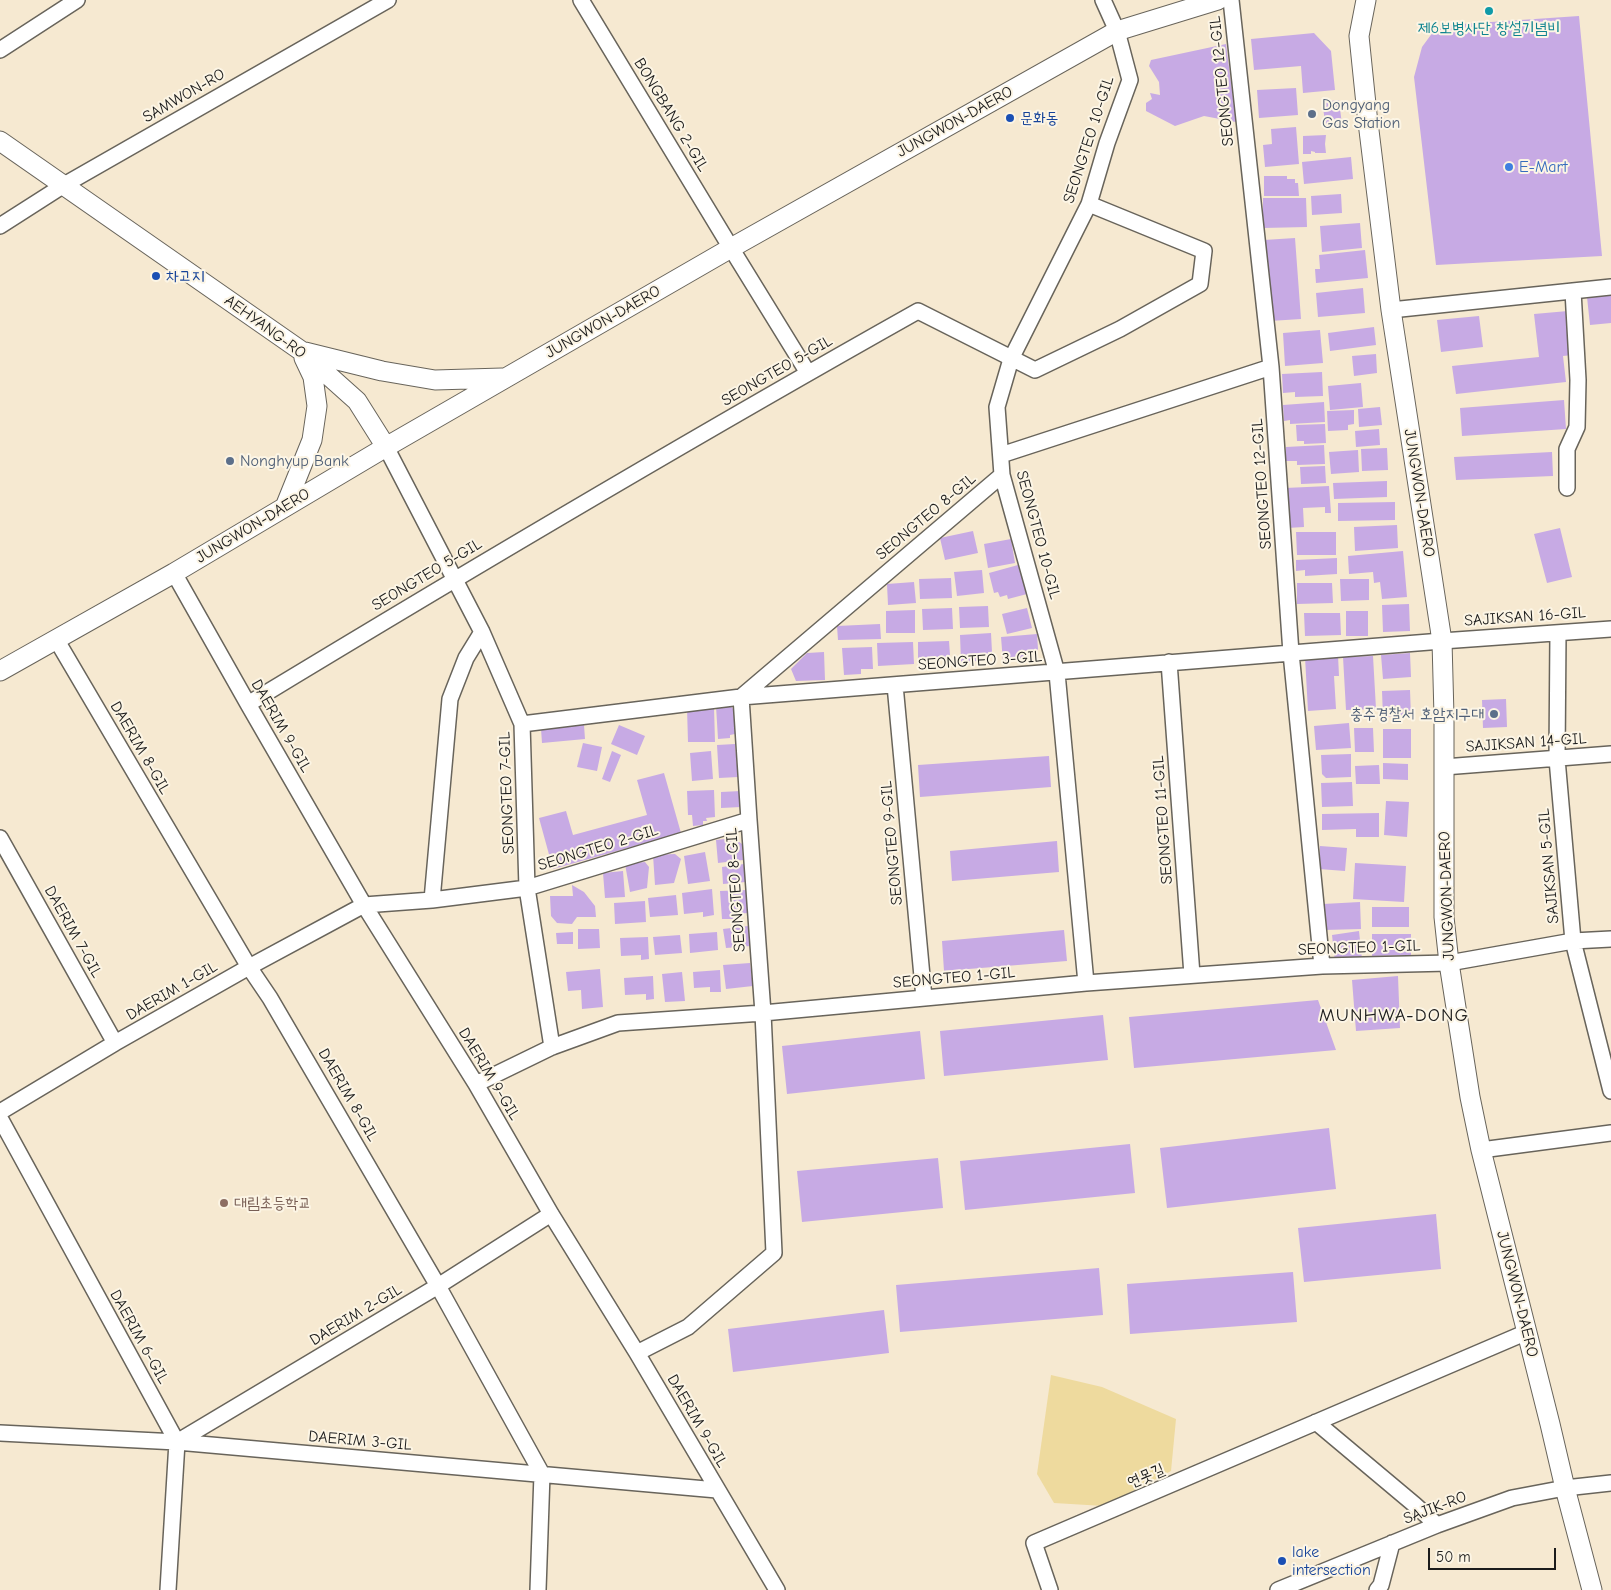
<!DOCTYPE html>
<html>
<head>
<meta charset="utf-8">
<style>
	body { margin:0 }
	#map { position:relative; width:1611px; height:1590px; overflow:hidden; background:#f6e9d1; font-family:"Comic Neue",sans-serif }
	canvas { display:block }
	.scale { position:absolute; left:1428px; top:1548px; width:128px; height:22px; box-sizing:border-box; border:2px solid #1c1c1c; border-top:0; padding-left:6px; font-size:15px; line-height:18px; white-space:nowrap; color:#1c1c1c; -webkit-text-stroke:4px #fcf5e5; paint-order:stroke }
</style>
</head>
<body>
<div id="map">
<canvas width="1611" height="1590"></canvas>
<div class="scale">50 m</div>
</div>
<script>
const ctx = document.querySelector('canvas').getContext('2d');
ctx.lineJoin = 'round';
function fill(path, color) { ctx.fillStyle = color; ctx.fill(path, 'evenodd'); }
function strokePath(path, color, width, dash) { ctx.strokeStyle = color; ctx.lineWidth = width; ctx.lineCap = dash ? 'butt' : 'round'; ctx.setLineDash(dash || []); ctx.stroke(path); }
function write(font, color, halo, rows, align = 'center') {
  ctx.font = font + ' "Comic Neue","Poor Story",sans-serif'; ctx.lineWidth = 4; ctx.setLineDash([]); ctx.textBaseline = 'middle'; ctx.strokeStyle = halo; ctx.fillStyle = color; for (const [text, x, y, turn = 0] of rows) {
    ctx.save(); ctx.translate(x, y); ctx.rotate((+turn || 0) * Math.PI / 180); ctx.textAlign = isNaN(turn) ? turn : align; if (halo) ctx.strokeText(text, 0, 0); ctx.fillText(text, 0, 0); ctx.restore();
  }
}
fill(new Path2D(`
	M1051 1375 1102 1387 1176 1419 1171 1471 1104 1506 1054 1503 1037 1474Z`), '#eeda9e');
fill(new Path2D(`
	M1579 16 1602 256 1436 265 1414 77 1422 47 1433 32 1447 25Z
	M1314 33 1331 51 1335 90 1303 93 1301 66 1254 70 1251 39Z
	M1226 44 1236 122 1204 116 1175 126 1146 111V103L1152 99 1150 93 1160 95 1159 82 1149 66 1151 60Z
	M1296 88 1298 115 1259 118 1257 90Z
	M1339 100 1342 125 1326 127 1322 102Z
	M1296 127 1299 164 1265 167 1263 145 1272 144 1271 129Z
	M1326 135 1325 144 1326 153H1315V152L1311 151V154H1303V136Z
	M1351 157 1353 179 1304 184 1302 162Z
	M1264 176H1287V179H1295V183H1298L1299 196H1264Z
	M1341 194 1342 213 1312 215 1311 196Z
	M1263 198H1306L1307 227 1263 228Z
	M1360 223 1362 248 1322 252 1320 226Z
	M1295 238 1301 319 1270 321 1264 240Z
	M1365 250 1368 278 1316 283 1315 269H1320L1319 255Z
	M1363 288 1365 313 1318 317 1316 293Z
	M1611 294V323L1590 325 1587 297Z
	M1568 311 1573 355 1563 356 1566 382 1456 394 1452 366 1539 357 1534 314Z
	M1479 316 1483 347 1441 352 1437 320Z
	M1374 327 1376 345 1330 351 1328 333Z
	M1320 330 1323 363 1285 366 1283 333Z
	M1376 354 1377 373 1354 376 1352 356Z
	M1322 372 1323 396 1295 397V392L1283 393 1282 374Z
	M1361 383 1363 407 1330 410 1328 386Z
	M1564 400 1566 429 1462 436 1460 408Z
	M1324 402 1325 422 1290 424V420L1284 421 1283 405Z
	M1380 407 1382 425 1359 427 1358 409Z
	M1354 410V424L1348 425V430L1328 431 1327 411Z
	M1325 424 1326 443 1304 444V441H1297L1296 425Z
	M1379 429 1380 445 1356 447 1355 431Z
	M1324 445 1325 464 1297 465V461H1286V447Z
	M1387 448 1388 470 1362 471 1361 449Z
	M1358 450 1359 472 1331 474 1329 452Z
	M1552 452 1553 476 1456 480 1454 457Z
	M1325 466 1326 483 1301 484 1300 467Z
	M1387 481V497L1334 499 1333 483Z
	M1329 486 1331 513H1325V507L1303 508 1304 527 1287 528 1285 488Z
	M1395 502V520L1338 521V503Z
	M1397 525 1398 548 1355 551 1354 527Z
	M1560 528 1572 577 1547 583 1534 534Z
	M973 531 978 553 945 560 940 538Z
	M1296 532H1336V555H1297Z
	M1011 539 1015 563 988 568 984 544Z
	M1403 551 1407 597 1382 599 1380 582 1374 583 1373 572 1349 574 1348 556Z
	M1337 558V574L1305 576V570L1296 571V560Z
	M1018 565 1027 594 1008 599 1007 595 1000 597 998 592 994 593 989 573Z
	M982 570 984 593 957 596 954 572Z
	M951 578 952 598 920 599 919 579Z
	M1340 579H1369V600L1341 601Z
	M914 582 916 603 888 605 887 584Z
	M1297 583H1332L1333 603 1297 604Z
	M1409 604 1410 631 1383 632 1382 605Z
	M988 606 989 627 960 628 959 607Z
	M952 608 953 629 923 630 922 609Z
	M1027 608 1032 628 1007 634 1002 614Z
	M915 610V633H886V611Z
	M1346 611H1368V636H1346Z
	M1304 613H1340L1341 635 1305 636Z
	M880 624 881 639 838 640 837 626Z
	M991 633 992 652H988V655L977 656 978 661 961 662 960 635Z
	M1037 634 1038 649 1030 659 1003 662 1001 637Z
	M949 641 950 655H947V659L936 660V664H918V642Z
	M913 642 914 664 878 666 877 643Z
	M872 647 873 669H861V674L844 675 842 648Z
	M824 652 825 680 796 681 791 669 807 653Z
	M1410 653 1411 677 1383 679 1381 655Z
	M1338 655 1339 676H1334L1336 709 1308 711 1305 657Z
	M1373 656 1376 709 1346 710 1343 657Z
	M1410 690 1411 716 1383 717 1382 691Z
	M1506 699 1507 727 1483 728 1482 700Z
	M730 705 734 710 735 734 730 735V738L718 739 716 706Z
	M714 707 715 742H688L687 708Z
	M1349 723 1351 748 1316 750 1314 726Z
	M584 725 585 739 542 743 541 729Z
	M619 725 645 736 637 755 611 744Z
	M1354 728H1373L1374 752H1355Z
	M1383 729H1411V758H1383Z
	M583 743 602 747 597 771 577 767Z
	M735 744 738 777 719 778 717 745Z
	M612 751 621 755 610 782 602 779Z
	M711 751 713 779 692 781 690 753Z
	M1351 754V777L1326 778 1322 774 1321 755Z
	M1049 756 1051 787 920 797 918 765Z
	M1383 763 1408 764V780L1383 779Z
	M1379 765 1380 784H1356L1355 766Z
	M664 773 681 833 553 869 539 818 566 811 573 835 647 815 637 780Z
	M1352 782 1353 806 1322 807 1321 783Z
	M714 790 715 817 706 818 707 821H703V825L693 826 692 815H688L687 791Z
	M741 791V807L721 808V792Z
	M1386 801 1409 802 1407 837 1384 835Z
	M1379 813V837H1356V829L1322 830V814Z
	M734 838 742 844 743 860 718 863 716 840Z
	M1057 841 1059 872 952 881 950 851Z
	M1320 846 1347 848 1345 871 1319 869Z
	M705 852 710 881 688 884 684 856Z
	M675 854 681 859 674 883 655 885 653 855Z
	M645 862 649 867 647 888 630 892 625 864Z
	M1355 863 1406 866 1404 902 1353 899Z
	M744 864 746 882 723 884 722 867Z
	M623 871 625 897 605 898 603 873Z
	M572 885 584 892 595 906 596 917H577L572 924 557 923 551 916 550 896H573Z
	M712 889 714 915 703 917V912L684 914 682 893Z
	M747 890 748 913 735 914V919H722L720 891Z
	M676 895 678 915 650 917 648 898Z
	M645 901 646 922 615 924 614 903Z
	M1360 902 1361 929 1324 930 1323 904Z
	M1372 907H1409V927H1372Z
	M748 926 751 946 726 948 723 929Z
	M578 929H599L600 948 578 949Z
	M1064 930 1067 961 944 971 942 941Z
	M1359 931 1362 959 1335 962 1332 935Z
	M573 932V944H557L556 933Z
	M717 932 718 950 690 953 689 934Z
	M1372 934H1411V955L1372 956Z
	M680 935 682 953 655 955 653 937Z
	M648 937 649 959 641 960V955L621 956 620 938Z
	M750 963 753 986 726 989 723 965Z
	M600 969 603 1007 582 1009 581 990 568 991 566 972Z
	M720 970 721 992H710V987L694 988 693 972Z
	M682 972 685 1001 665 1002 662 974Z
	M653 976 654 999 646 1000V994L625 995 624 978Z
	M1398 976 1400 1028 1356 1031 1352 980Z
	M1318 1000 1336 1050 1134 1068 1129 1017Z
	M1103 1015 1108 1060 944 1076 940 1031Z
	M920 1031 925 1079 787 1094 782 1046Z
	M1329 1128 1336 1189 1167 1208 1160 1148Z
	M1130 1144 1135 1193 965 1210 960 1161Z
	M938 1158 943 1208 802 1222 797 1171Z
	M1436 1214 1441 1269 1304 1282 1298 1228Z
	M1099 1268 1103 1315 900 1332 896 1285Z
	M1293 1272 1297 1322 1130 1334 1127 1284Z
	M884 1310 889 1353 733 1372 728 1329Z`), '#c7aae4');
const minor = new Path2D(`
	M581 0 731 248 808 373
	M1231 0 1271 367 1291 653 1322 966
	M0 50 77 0
	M0 226 64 185 388 0
	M1391 310 1611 287
	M386 447 482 632 522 724 527 888 552 1047
	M1001 455 1271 367
	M1567 488V449L1577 427 1578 380 1573 291
	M174 573 248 704 364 905 476 1084 551 1214 637 1353 777 1590
	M1558 633 1557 759 1573 941 1611 1091
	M56 639 249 967 270 998 438 1286 542 1474 538 1590
	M1169 662 1192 975
	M895 685 924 998
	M248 704C469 570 692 438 918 311L1035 370 1120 329 1200 284 1204 251 1089 204
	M522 724 741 697 1442 641 1611 629
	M1444 767 1611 754
	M0 838 115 1043
	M432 900 450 699 466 658 482 632
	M1086 983 1057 673 1002 475 997 407 1011 359 1089 204 1107 143 1130 80 1117 31 1103 0
	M476 1084 552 1047 618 1023 763 1013 1086 983 1322 966 1449 963 1573 941 1611 939
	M0 1112 115 1043 249 967 364 905 432 900 527 888 749 820
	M0 1118 177 1442 168 1590
	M1481 1150 1611 1133
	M637 1353 688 1327 774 1253 763 1013 749 820 741 697 1002 475
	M1316 1422 1415 1505 1437 1525
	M0 1433 177 1442 717 1490
	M177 1442 438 1286 551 1214
	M1050 1590 1034 1543 1527 1332
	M1278 1590 1437 1525 1512 1498 1565 1488 1611 1483
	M1377 1590 1381 1585 1392 1543`);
const tertiary = new Path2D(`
	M1366 0 1359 36 1367 114 1391 310 1442 641 1444 716V917L1449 963 1470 1097 1481 1150 1550 1424 1565 1488 1592 1590
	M0 141 300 350 357 401 386 447
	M305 352 382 371 435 380 502 378
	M285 507 312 440 317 406 313 377 304 358
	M0 671 174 573 386 447 731 248 1117 31 1218 0`);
strokePath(minor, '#68645b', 18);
strokePath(tertiary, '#68645b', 21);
strokePath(minor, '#fff', 15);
strokePath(tertiary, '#fff', 19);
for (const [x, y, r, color] of [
	[1489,11,5,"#0f9aa8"],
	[1312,114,5,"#5c6f8a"],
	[1010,118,5,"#1a4fb4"],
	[1509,167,5,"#3f7fe0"],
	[156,276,5,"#1a4fb4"],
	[230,461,5,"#5c6f8a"],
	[1494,714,5,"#5c6f8a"],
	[224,1203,5,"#8d6e63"],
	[1282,1561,5,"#1a4fb4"]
]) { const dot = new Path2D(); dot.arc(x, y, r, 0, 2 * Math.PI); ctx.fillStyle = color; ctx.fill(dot); strokePath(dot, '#fcf5e5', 2); }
write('16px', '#0d838f', '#fcf5e5', [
	["제6보병사단 창설기념비",1489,28]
]);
write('16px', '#1c1c1c', '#fcf5e5', [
	["SEONGTEO 12-GIL",1222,81,-96],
	["SAMWON-RO",184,96,-30],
	["BONGBANG 2-GIL",671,115,59],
	["JUNGWON-DAERO",955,122,-29],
	["SEONGTEO 10-GIL",1089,140,-72],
	["JUNGWON-DAERO",603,322,-30],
	["AEHYANG-RO",265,327,36],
	["SEONGTEO 5-GIL",777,371,-30],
	["SEONGTEO 12-GIL",1262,484,-94],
	["JUNGWON-DAERO",1419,493,81],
	["SEONGTEO 8-GIL",926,517,-40],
	["JUNGWON-DAERO",253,526,-31],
	["SEONGTEO 10-GIL",1038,535,75],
	["SEONGTEO 5-GIL",427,575,-31],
	["SAJIKSAN 16-GIL",1525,617,-4],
	["SEONGTEO 3-GIL",980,661,-4],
	["DAERIM 9-GIL",281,726,60],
	["SAJIKSAN 14-GIL",1526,743,-4],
	["DAERIM 8-GIL",140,748,60],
	["SEONGTEO 7-GIL",507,793,-92],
	["SEONGTEO 11-GIL",1163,820,-94],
	["SEONGTEO 9-GIL",892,843,-95],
	["SEONGTEO 2-GIL",598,848,-17],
	["SAJIKSAN 5-GIL",1549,866,-95],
	["SEONGTEO 8-GIL",736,890,-94],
	["JUNGWON-DAERO",1447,896,-92],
	["DAERIM 7-GIL",73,932,61],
	["SEONGTEO 1-GIL",1359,948,-2],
	["SEONGTEO 1-GIL",954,978,-5],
	["DAERIM 1-GIL",172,991,-30],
	["DAERIM 9-GIL",489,1074,59],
	["DAERIM 8-GIL",348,1095,60],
	["JUNGWON-DAERO",1517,1294,76],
	["DAERIM 2-GIL",356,1315,-31],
	["DAERIM 6-GIL",139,1337,61],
	["DAERIM 9-GIL",697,1421,60],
	["DAERIM 3-GIL",360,1441,5],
	["연못길",1146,1476,-23],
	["SAJIK-RO",1435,1508,-21]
]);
write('16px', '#4e5e75', '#fcf5e5', [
	["Dongyang",1322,105],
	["Gas Station",1322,123],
	["Nonghyup Bank",240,461],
	["충주경찰서 호암지구대",1484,714,"right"]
], 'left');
write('16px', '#164399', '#fcf5e5', [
	["문화동",1020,118],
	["차고지",166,276],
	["lake",1292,1552],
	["intersection",1292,1570]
], 'left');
write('16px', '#366cbe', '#fcf5e5', [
	["E-Mart",1519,167]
], 'left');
write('16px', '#785e54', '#fcf5e5', [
	["대림초등학교",234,1203]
], 'left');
ctx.letterSpacing = '1px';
write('19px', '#1c1c1c', '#fcf5e5', [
	["MUNHWA-DONG",1394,1016]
]);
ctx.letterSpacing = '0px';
</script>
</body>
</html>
